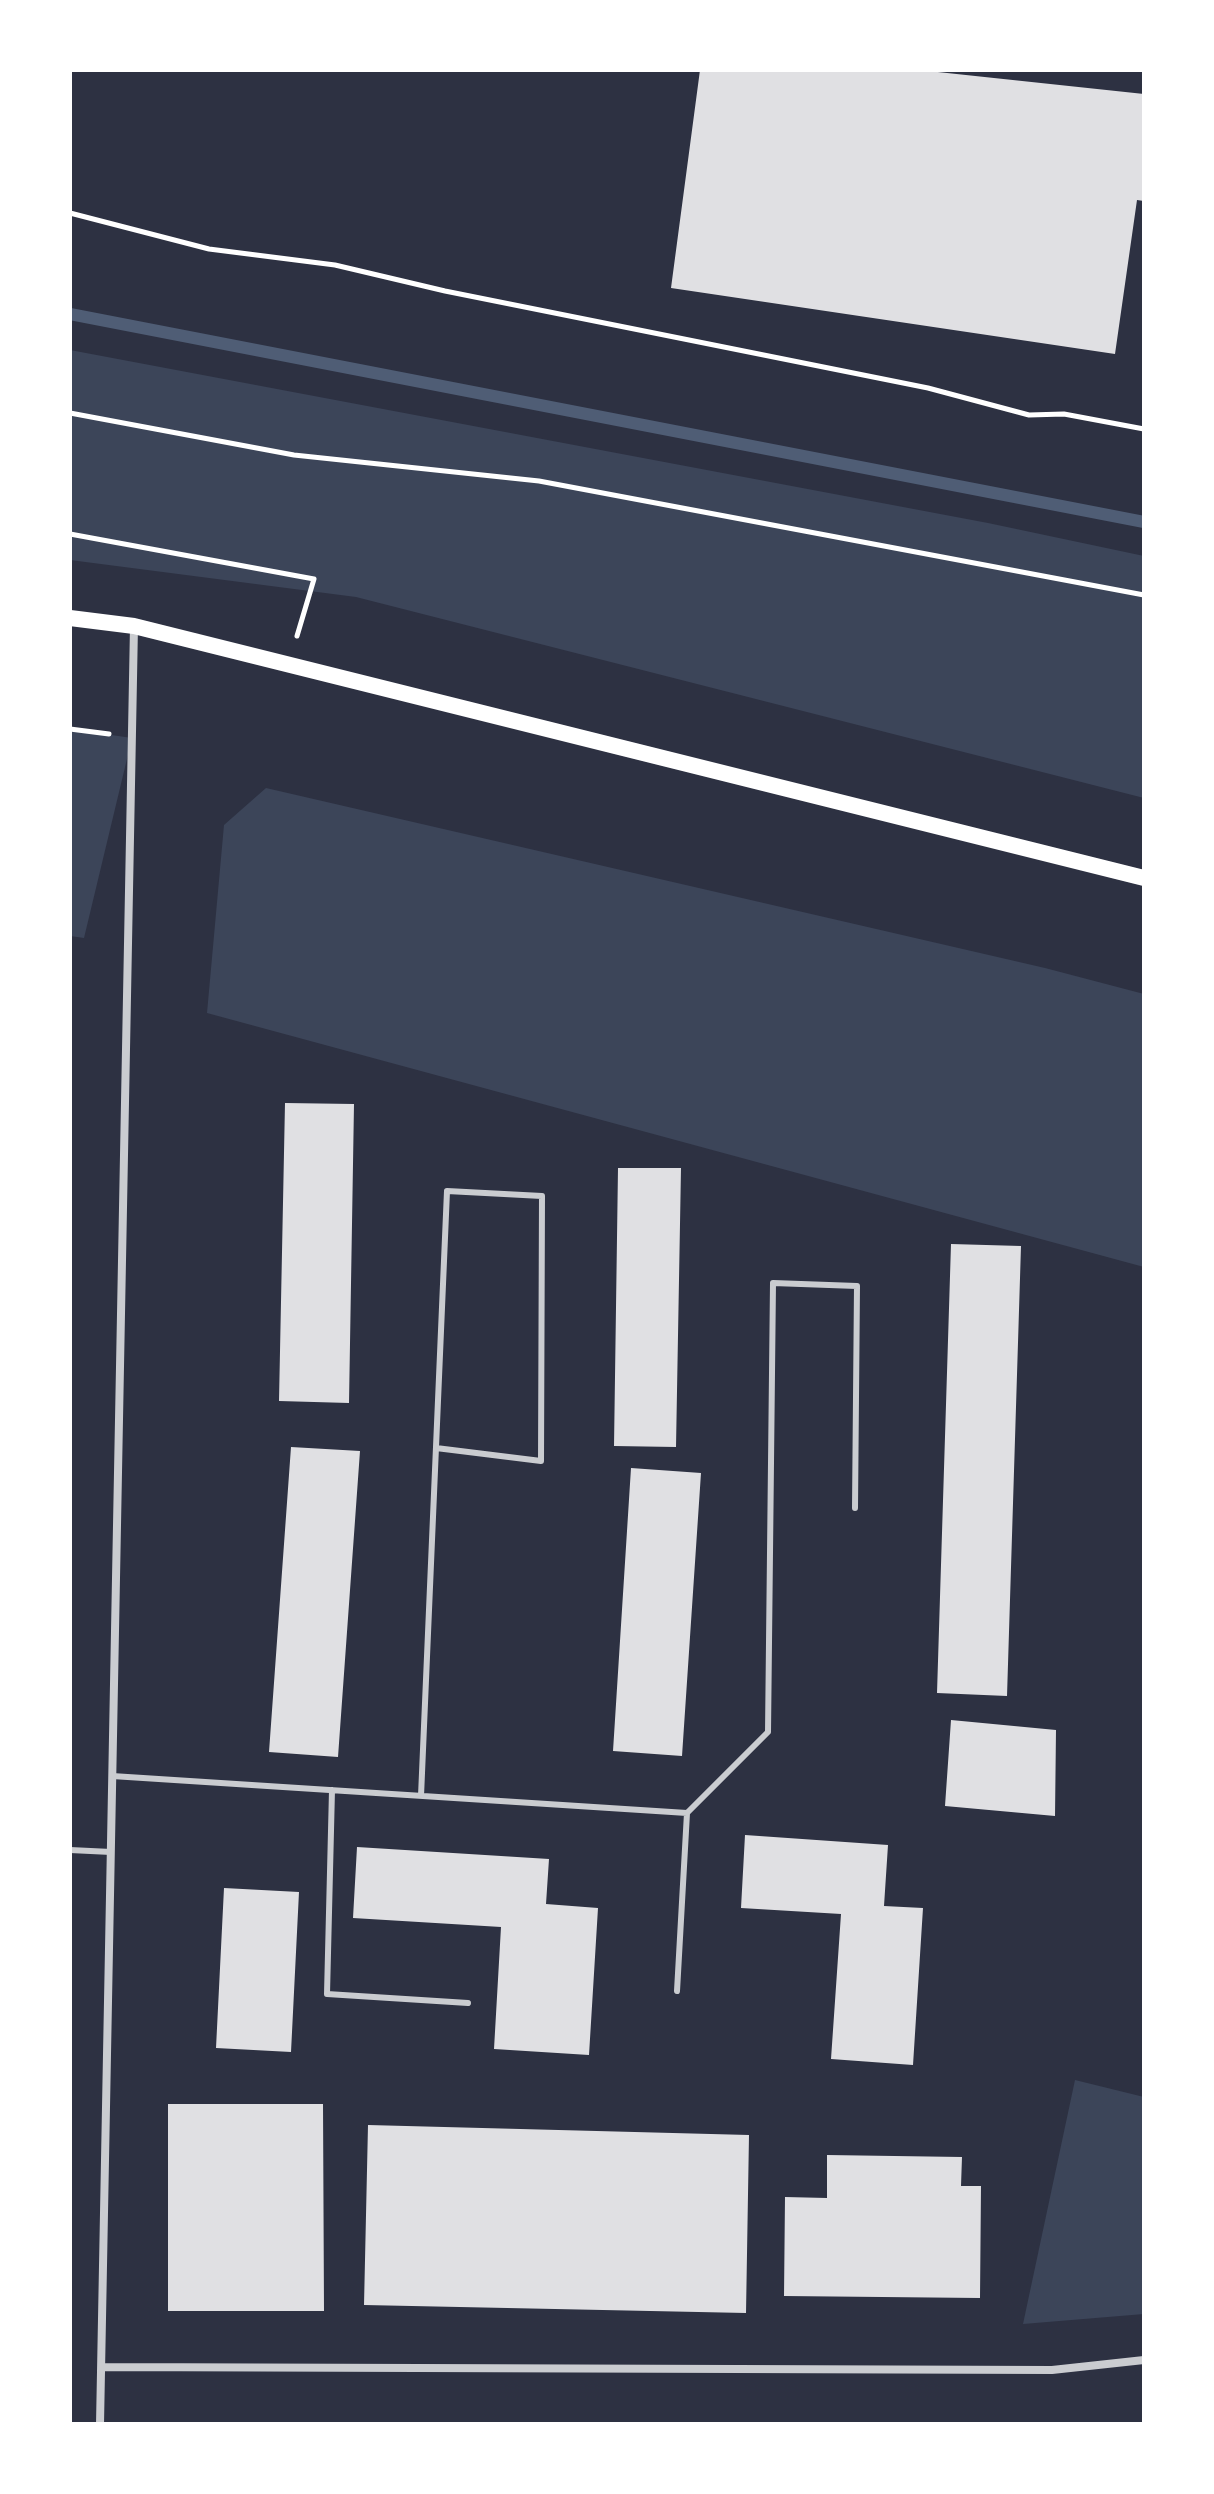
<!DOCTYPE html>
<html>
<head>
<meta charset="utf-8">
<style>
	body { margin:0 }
	#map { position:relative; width:1214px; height:2494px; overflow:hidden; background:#2d3142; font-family:Cabin,sans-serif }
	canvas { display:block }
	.frame { position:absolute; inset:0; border:72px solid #fff; pointer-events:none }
</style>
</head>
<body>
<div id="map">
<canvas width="1214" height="2494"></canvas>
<div class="frame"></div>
</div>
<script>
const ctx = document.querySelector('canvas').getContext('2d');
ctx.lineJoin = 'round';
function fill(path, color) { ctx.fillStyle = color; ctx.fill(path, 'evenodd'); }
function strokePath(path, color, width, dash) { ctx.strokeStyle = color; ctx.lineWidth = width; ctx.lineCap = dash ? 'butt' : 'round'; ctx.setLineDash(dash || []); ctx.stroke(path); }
fill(new Path2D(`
	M70 350 988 523 1144 556V798L356 597 70 560Z
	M70 729 132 738 84 938 70 936Z
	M266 788 1045 968 1144 994V1267L207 1013 224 825Z
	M1075 2080 1144 2097V2314L1023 2324Z`), '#3c4559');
strokePath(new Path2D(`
	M70 314 1144 522`), '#4f5d75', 12);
fill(new Path2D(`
	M700 70H919L1144 94V201L1137 200 1115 354 671 288Z
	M285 1103 354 1104 349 1403 279 1401Z
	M618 1168H681L676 1447 614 1446Z
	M951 1244 1021 1246 1007 1696 937 1693Z
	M291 1447 360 1451 338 1757 269 1752Z
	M631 1468 701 1473 682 1756 613 1751Z
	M951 1720 1056 1730 1055 1816 945 1806Z
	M745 1835 888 1845 884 1906 923 1908 913 2065 831 2059 841 1914 741 1908Z
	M357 1847 549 1859 546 1904 598 1908 589 2055 494 2049 501 1927 353 1918Z
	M224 1888 299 1892 291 2052 216 2048Z
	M168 2104H323L324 2311H168Z
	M368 2125 749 2135 746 2313 364 2305Z
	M827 2155 962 2157 961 2186H981L980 2298 784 2296 785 2197 827 2198Z`), '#e0e0e3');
strokePath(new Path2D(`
	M70 213 209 249 335 265 445 291 928 388 1029 415 1064 414 1144 429
	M70 413 294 455 539 481 1144 595
	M70 534 314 579 297 636
	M70 729 109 734`), '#fff', 5);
strokePath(new Path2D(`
	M112 1776 687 1813 768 1732 773 1283 857 1286 855 1508
	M332 1790 327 1994 468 2003
	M421 1796 447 1191 542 1196 541 1461 436 1448
	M70 1850 111 1852
	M677 1991 687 1813`), '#caccd0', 6);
strokePath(new Path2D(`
	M102 2367 1052 2370 1144 2360
	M100 2424 134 626`), '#caccd0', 8);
strokePath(new Path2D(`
	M70 618 134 626 1144 878`), '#fff', 16);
</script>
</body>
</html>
